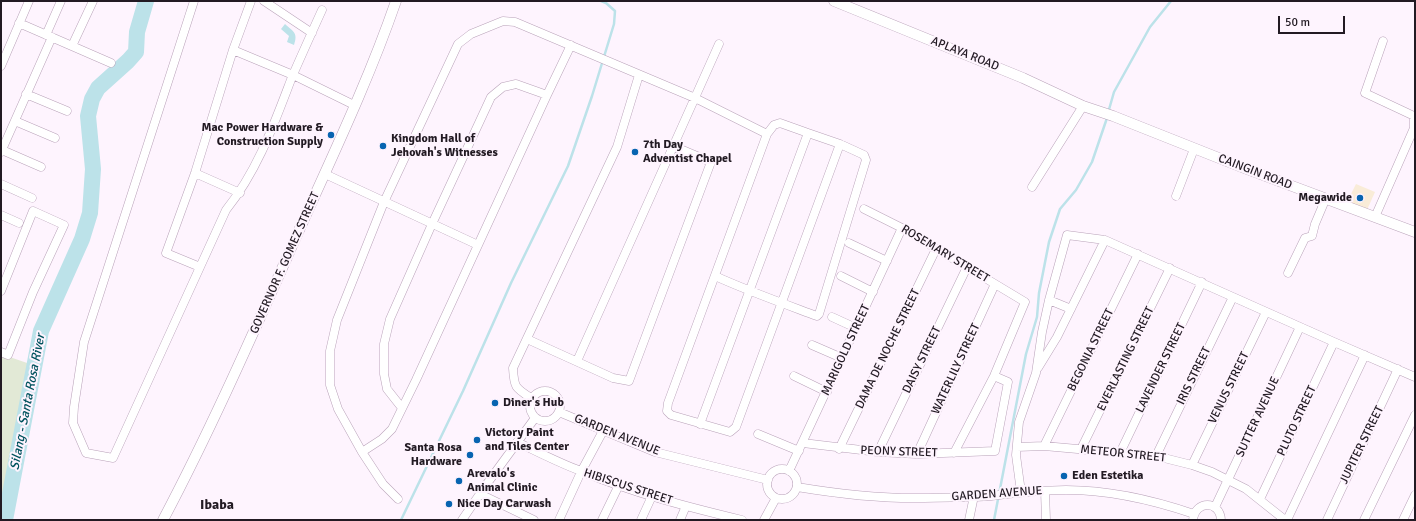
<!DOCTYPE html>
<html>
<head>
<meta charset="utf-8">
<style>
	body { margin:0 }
	#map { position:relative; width:1416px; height:521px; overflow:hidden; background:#fef4fe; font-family:Signika,sans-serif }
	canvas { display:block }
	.frame { position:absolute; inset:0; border:2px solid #221a23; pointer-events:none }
	.scale { position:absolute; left:1278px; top:16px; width:67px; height:18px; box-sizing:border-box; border:2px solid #221a23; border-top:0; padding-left:5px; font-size:12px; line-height:14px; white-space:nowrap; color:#221a23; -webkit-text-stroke:3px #fef4fe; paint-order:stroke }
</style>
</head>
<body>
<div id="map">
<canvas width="1416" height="521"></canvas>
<div class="frame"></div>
<div class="scale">50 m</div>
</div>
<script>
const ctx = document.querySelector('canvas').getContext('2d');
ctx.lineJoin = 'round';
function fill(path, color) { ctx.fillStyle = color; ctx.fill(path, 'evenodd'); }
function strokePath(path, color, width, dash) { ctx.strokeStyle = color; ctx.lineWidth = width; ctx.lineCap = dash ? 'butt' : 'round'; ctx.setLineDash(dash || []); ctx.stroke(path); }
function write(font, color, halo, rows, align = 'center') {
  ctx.font = font + ' Signika,sans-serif'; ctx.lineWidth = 4; ctx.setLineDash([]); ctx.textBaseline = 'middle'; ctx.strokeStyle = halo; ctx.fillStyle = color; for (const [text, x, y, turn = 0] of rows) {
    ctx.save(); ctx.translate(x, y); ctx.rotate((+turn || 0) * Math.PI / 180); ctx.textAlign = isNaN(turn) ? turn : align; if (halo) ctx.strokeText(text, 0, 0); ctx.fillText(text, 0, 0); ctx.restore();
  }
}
fill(new Path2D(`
	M1356 184 1375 192 1367 210 1347 202Z`), '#f9ecd8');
fill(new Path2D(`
	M1 354 30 364 7 493 1 520Z`), '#e2e9d6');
fill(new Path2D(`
	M285 24C294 32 298 33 294 45L287 42 289 36 281 29Z`), '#bce2e9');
strokePath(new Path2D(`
	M1108 113 1114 92 1150 27 1171 1
	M401 520 463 391 511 283 568 166 592 96 614 24 615 11 606 3 601 1
	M994 520 1026 354 1037 317 1039 293 1049 242 1060 209 1076 190 1092 162 1107 118`), '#bce2e9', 2.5);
strokePath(new Path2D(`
	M5 520 41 331 82 239 90 213 93 169 88 116 92 99 98 88 128 61 136 52 137 32 146 1`), '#bce2e9', 16);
const minor = new Path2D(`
	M194 1 84 342 74 407 73 423 86 453 113 458 226 210C258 170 274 124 292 77 302 54 312 32 322 10
	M264 1 312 33
	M19 23 111 63
	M46 35 61 1
	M72 46 93 1
	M233 50 293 75 354 105
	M1 66 29 1
	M26 94 67 111
	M15 121 55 138
	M767 134 774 125 780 123 808 133
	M2 150 41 167
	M1 152 52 37
	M195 173 240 193
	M325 174 478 245
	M1 184 32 198
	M1032 187 1083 106
	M1176 196 1194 149
	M864 209 902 228 1025 302 994 376 954 453
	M1 215 19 223
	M1375 217 1414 128V116L1365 93 1383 41
	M849 243 887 261
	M200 267 166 253 195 173 233 50 251 1
	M1288 273 1305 238 1312 236 1315 224 1326 198
	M841 276 873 292
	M1 291 33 211 64 225 33 292 8 355 1 352
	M1049 300 1071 309
	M832 317 856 328
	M527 339 613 378 629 381 711 162 673 146
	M812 345 842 358
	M577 361 719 44
	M1038 368 1057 337 1105 240
	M794 376 827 392
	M530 406a15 15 0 1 1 30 0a15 15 0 1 1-30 0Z
	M531 398C515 388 514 387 513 368L617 147 639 75
	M402 408 387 389 384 374V344L390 319 432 224 491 97 503 87 516 84 547 95
	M559 412 655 452 768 480
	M700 424 808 133 840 144
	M758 434 799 451
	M517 442C538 452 559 463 581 471 633 493 688 507 742 520
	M803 443 878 452 917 454 995 451 1008 382 994 376
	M1044 446 1138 254
	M1017 447 1044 446 1156 456 1192 465 1212 472 1246 489 1285 520
	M839 449 936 249
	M1081 449 1170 268
	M362 452 382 439 392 429 416 380 547 95 571 45
	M878 452 967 267
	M1120 453 1202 282
	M917 454 995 284
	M1156 456 1233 297
	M1192 465 1266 312
	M767 484a15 15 0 1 1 30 0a15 15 0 1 1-30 0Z
	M789 471 902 228
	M797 487C839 494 881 499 924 498 946 497 969 498 991 496 1016 493 1041 490 1066 490 1109 490 1153 500 1194 514
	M1045 491 1046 520
	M1021 492 1016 455 1019 422 1036 373 1042 332 1049 300 1067 235 1105 240 1334 342 1415 377
	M480 494 534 520
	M398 499 383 484 362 452 338 409 330 385V351L337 320 384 202 458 44 471 34 503 21 515 22 695 98 767 134 668 403 667 411 671 415 730 432 736 427 840 144 864 155 866 160 819 314 817 316C782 303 748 291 715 276
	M1260 499 1334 342
	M1215 507 1300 327
	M462 520 486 485 535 418
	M559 520 581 472 603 431
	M602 520 619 485
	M641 520 652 496
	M680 520 686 506
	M764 520 776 498
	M969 520 974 496
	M1193 520C1195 500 1220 500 1221 520
	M1287 520 1365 355
	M1327 520 1398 369
	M1364 520 1415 415
	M1403 520 1415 495`);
const tertiary = new Path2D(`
	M834 1 1023 78 1083 106 1113 116 1244 168 1415 232
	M163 520C210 431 251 338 292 246 328 165 367 85 396 1`);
strokePath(minor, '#b9a2b9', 9);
strokePath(tertiary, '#b9a2b9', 11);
strokePath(minor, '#fff', 8);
strokePath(tertiary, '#fff', 10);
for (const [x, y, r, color] of [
	[331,135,4,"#0764b1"],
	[383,146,4,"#0764b1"],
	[635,152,4,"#0764b1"],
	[1360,198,4,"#0764b1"],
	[495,403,4,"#0764b1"],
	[477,440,4,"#0764b1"],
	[470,455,4,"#0764b1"],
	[1064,476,4,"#0764b1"],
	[459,481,4,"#0764b1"],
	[449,504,4,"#0764b1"]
]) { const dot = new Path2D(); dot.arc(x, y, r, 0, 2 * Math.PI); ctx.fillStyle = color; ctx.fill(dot); strokePath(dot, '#fef4fe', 1.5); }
write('12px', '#221a23', '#fef4fe', [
	["APLAYA ROAD",965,54,22],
	["CAINGIN ROAD",1255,172,21],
	["ROSEMARY STREET",945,254,31],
	["GOVERNOR F. GOMEZ STREET",285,263,-66],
	["DAMA DE NOCHE STREET",888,349,-64],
	["MARIGOLD STREET",846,350,-65],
	["BEGONIA STREET",1091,350,-64],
	["EVERLASTING STREET",1126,359,-64],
	["DAISY STREET",922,360,-64],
	["LAVENDER STREET",1161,368,-64],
	["WATERLILY STREET",956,369,-65],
	["IRIS STREET",1194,376,-64],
	["VENUS STREET",1229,388,-64],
	["SUTTER AVENUE",1258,417,-65],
	["PLUTO STREET",1297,421,-65],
	["GARDEN AVENUE",617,435,22],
	["JUPITER STREET",1362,445,-64],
	["PEONY STREET",899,452,2],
	["METEOR STREET",1123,454,6],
	["HIBISCUS STREET",628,487,18],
	["GARDEN AVENUE",997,494,-4]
]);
write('bold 12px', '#221a23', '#fef4fe', [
	["Mac Power Hardware &",323,128,"right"],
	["Construction Supply",323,142,"right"],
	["Kingdom Hall of",391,139],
	["Jehovah's Witnesses",391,153],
	["7th Day",643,145],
	["Adventist Chapel",643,159],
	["Megawide",1352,198,"right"],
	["Diner's Hub",503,403],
	["Victory Paint",485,433],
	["and Tiles Center",485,447],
	["Santa Rosa",462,448,"right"],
	["Hardware",462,462,"right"],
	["Arevalo's",467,474],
	["Animal Clinic",467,488],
	["Eden Estetika",1072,476],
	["Nice Day Carwash",457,504]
], 'left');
write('italic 13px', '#00535e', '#fef4fe', [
	["Silang - Santa Rosa River",28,402,-79]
]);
write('bold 14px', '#221a23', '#fef4fe', [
	["Ibaba",217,505]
]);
</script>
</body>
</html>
